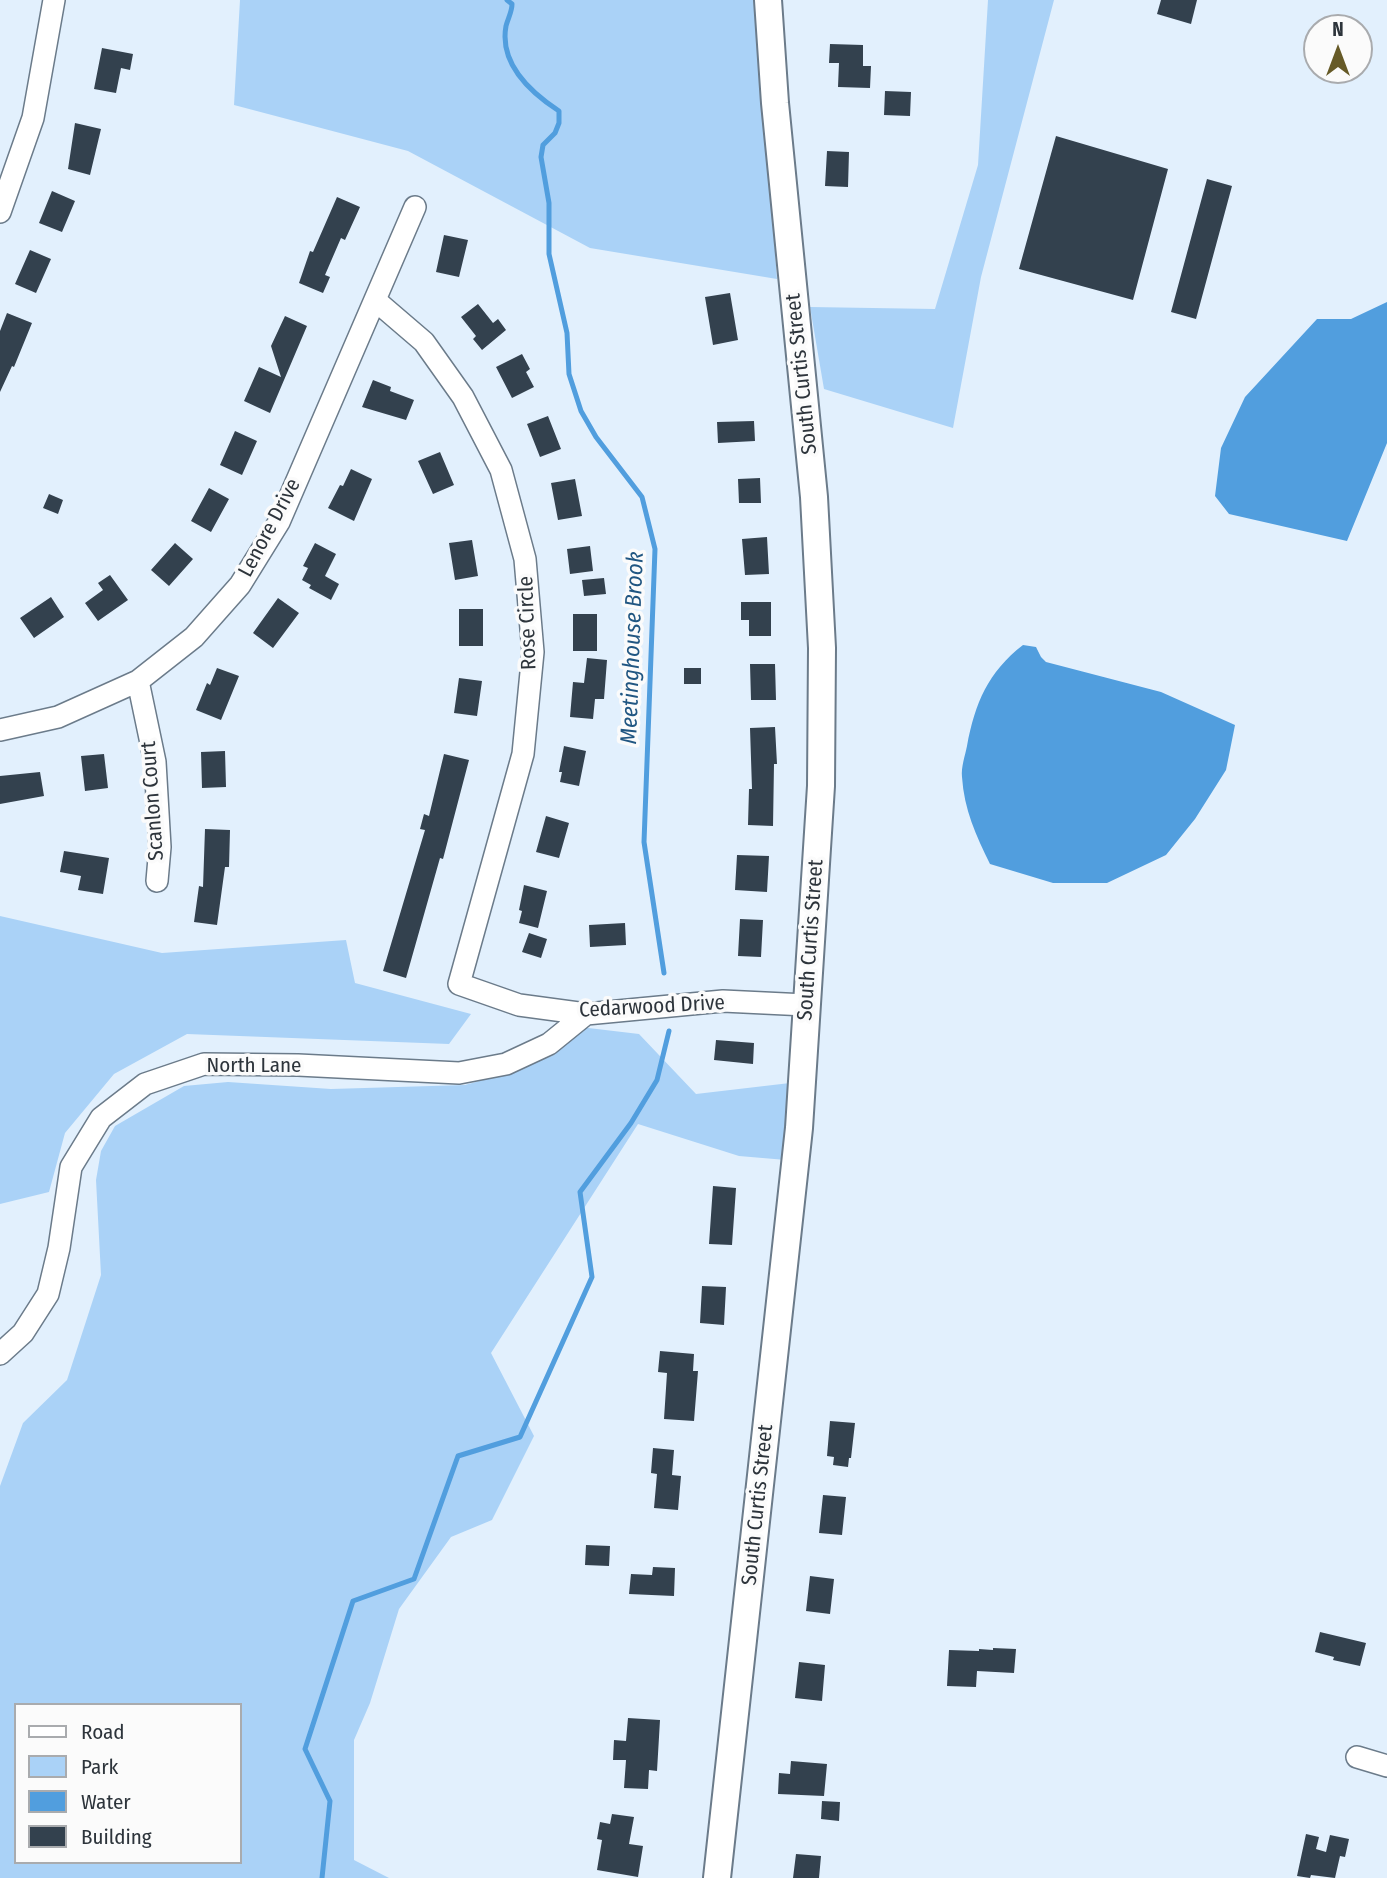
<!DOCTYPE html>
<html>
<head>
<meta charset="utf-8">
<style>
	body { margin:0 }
	#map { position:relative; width:1387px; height:1878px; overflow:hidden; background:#e2f0fd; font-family:"Fira Sans Condensed",sans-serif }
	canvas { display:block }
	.legend { position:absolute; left:14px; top:1703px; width:228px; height:161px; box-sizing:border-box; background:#fbfbfb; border:2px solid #a9abae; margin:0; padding:9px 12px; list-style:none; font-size:21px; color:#2d343b }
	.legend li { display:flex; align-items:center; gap:14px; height:35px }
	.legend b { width:35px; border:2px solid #a9abae }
	.north { position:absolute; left:1303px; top:14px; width:70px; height:70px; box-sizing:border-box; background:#fbfbfb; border:2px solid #a9abae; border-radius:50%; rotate:0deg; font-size:19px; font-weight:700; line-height:28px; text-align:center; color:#2d343b }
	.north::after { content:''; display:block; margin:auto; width:24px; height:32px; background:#665a27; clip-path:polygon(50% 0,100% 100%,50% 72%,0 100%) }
</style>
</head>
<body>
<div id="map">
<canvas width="1387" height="1878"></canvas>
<ul class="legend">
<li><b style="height:9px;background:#fff"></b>Road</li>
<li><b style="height:19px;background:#aad2f7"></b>Park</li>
<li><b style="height:19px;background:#519ede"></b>Water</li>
<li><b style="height:19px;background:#33414e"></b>Building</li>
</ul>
<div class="north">N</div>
</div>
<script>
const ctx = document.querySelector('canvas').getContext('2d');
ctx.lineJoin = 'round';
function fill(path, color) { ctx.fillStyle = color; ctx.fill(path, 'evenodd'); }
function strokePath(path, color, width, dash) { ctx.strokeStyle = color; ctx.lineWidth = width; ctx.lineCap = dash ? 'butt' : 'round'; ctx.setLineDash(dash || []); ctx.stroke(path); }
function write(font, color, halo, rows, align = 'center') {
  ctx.font = font + ' "Fira Sans Condensed",sans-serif'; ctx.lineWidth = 7; ctx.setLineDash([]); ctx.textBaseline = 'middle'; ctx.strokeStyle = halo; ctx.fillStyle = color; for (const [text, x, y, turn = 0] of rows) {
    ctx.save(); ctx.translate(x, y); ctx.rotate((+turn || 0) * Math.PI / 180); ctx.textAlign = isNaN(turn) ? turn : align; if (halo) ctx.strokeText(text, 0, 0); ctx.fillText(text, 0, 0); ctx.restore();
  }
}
fill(new Path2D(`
	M240 0H757L777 279 590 248 408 151 234 105Z
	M988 0H1054L981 277 953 428 824 389 810 307 935 309 978 165Z
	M0 916 162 953 346 940 355 983 471 1014 449 1044 187 1034 114 1074 65 1133 49 1192 0 1204Z
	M580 1027 639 1034 696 1094 790 1083 786 1160 739 1156 638 1124 491 1353 534 1436 492 1520 451 1537 399 1609 370 1703 354 1740V1860L389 1878H0V1486L23 1423 67 1380 101 1275 96 1180 101 1151 115 1126 184 1086 228 1082 331 1089 465 1085 515 1071 554 1055ZM16 1705H240V1862H16Z`), '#aad2f7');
fill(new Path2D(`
	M1387 302V443L1347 541 1229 514 1215 496 1221 448 1245 397 1317 319H1351Z
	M1023 645 1036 647 1041 657 1046 662 1161 692 1235 725 1226 770 1195 819 1166 855 1107 883H1053L990 864C976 836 964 809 962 777 961 767 965 756 967 746 975 703 988 672 1023 645Z`), '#519ede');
strokePath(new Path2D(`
	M507 0 512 4C512 12 508 18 506 26 499 64 530 92 559 111V123L555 133 543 145 541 157 549 203V254L567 333 569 374 581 411 596 437 642 497 655 549 644 842 664 973
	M322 1878 330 1801 305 1749 353 1601 414 1579 458 1456 520 1437 592 1277 580 1192 631 1123 657 1080 669 1031`), '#519ede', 5);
fill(new Path2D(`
	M1161 0H1197L1191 24 1157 14Z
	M830 44 863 45V66H871L870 88 838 87 839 63H829Z
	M102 48 133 54 130 70 121 68 116 93 94 89Z
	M885 91 911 92 910 116 884 115Z
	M75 123 101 129 90 175 68 169Z
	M1056 136 1168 169 1133 300 1019 269Z
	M827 151 849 152 848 187 825 186Z
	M1207 179 1232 186 1196 319 1171 312Z
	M52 191 75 201 62 232 39 223Z
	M337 197 360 207 345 240 341 238 325 275 330 277 323 293 299 283 310 251 313 252Z
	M444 235 468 240 459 277 436 272Z
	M30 250 51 259 36 293 15 284Z
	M730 293 738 340 713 345 705 297Z
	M478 304 493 323 498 319 506 330 482 350 473 339 476 336 461 317Z
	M7 313 32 323 14 367 12 366 0 392V331Z
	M285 316 307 326 270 413 244 401 259 367 281 377 271 346Z
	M522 354 530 369 526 372 534 387 512 398 496 367Z
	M373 380 391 387 390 391 414 400 406 420 362 407Z
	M548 416 561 449 540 457 527 424Z
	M754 421 755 441 718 443 717 422Z
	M235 431 257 441 242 475 220 465Z
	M440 452 454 485 433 494 418 461Z
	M351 469 372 479 354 521 328 508 340 485 343 486Z
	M760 478 761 503H739L738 479Z
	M575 479 582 516 558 520 551 483Z
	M209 488 229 499 211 532 191 521Z
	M49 494 63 500 58 514 43 508Z
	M767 537 769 574 745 575 742 539Z
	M472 540 478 576 455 580 449 543Z
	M175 543 193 559 169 586 151 570Z
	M315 543 336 554 325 576 339 584 331 600 309 588 311 585 302 580 308 568 303 566Z
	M590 546 593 571 570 574 567 549Z
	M110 575 128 600 98 621 85 603 103 590 98 583Z
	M604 578 606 594 584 596 582 580Z
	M51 597 64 617 34 638 20 618Z
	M278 598 299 613 273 648 253 633Z
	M741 602H771V636H749V620H741Z
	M459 609H483V646H459Z
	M573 614H597V651H573Z
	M587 658 607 660 604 699H595L593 719 570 717 573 682 584 683Z
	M750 664H775L776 700H751Z
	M217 668 239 676 221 720 196 710 207 683 210 685Z
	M684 668H701V684H684Z
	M459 678 482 681 477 716 454 713Z
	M775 727 777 764H774L773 826 748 825 749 789H752L750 728Z
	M564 746 586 751 579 786 560 782 562 772H559Z
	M225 751 226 787 202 788 201 752Z
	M104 754 108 788 85 791 81 756Z
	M444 754 469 760 443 859 440 858 406 978 383 971 425 830 420 829 424 814 429 816Z
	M40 772 44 796 0 804V776Z
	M546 816 569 823 559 858 536 852Z
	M205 829 230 830 229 867H225L217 925 194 922 199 886 203 887Z
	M64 851 109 858 103 894 78 890 81 876 60 872Z
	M737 855 769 856 767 892 735 890Z
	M524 885 547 891 538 928 519 923 522 911 519 910Z
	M740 919 763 920 761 957 738 956Z
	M625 923 626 945 590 947 589 925Z
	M529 933 547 939 541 958 522 952Z
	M716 1040 754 1043 753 1064 714 1060Z
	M713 1186 736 1188 732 1245 709 1244Z
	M702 1286 726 1287 724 1325 700 1323Z
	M660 1351 694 1354 693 1371H698L694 1421 664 1419 667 1373 658 1372Z
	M830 1421 855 1423 851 1458H849L848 1467 833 1465 834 1457 827 1456Z
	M653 1448 674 1450 672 1475 681 1476 678 1510 654 1508 657 1474 651 1473Z
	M823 1495 846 1497 842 1535 819 1533Z
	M586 1545 610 1546 609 1566 585 1565Z
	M653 1567 675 1568 674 1596 629 1594 631 1574 652 1575Z
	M810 1576 834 1579 830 1614 806 1611Z
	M1320 1632 1366 1643 1360 1666 1333 1660 1334 1657 1315 1652Z
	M993 1648 1016 1649 1014 1673 977 1671 976 1687 947 1686 949 1650 979 1651V1649L993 1650Z
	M799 1662 825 1665 822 1701 795 1698Z
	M628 1718 660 1720 657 1771 649 1770 648 1789 624 1788 626 1760H613L614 1740 626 1741Z
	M791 1761 827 1764 824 1796 778 1794 779 1773 790 1774Z
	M822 1801 840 1802 839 1821 821 1819Z
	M612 1814 634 1817 629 1844 643 1846 638 1877 597 1870 602 1840 597 1839 600 1822 610 1824Z
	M1306 1834 1319 1837 1316 1849 1326 1852 1330 1835 1349 1839 1345 1857 1340 1856 1335 1878 1311 1875 1310 1878 1297 1876Z
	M796 1854 821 1856 819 1878H793Z`), '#33414e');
const minor = new Path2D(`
	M0 212 33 118 54 0
	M375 300 424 342 463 397 501 470 525 559 533 652 523 754 459 984 519 1005 586 1014 723 1001 806 1005
	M138 681 155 762 160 847 157 881
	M0 730 58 717 138 681 194 637 240 585 279 522 415 207
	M0 1354 23 1333 48 1294 59 1248 71 1167 101 1118 145 1084 204 1064 298 1065 459 1073 506 1064 549 1044 586 1014
	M1357 1757 1387 1766`);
const tertiary = new Path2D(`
	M717 1878 799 1128 821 786 822 648 814 497 775 103 768 0`);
strokePath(minor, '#6b7b8a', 24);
strokePath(tertiary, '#6b7b8a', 30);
strokePath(minor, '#fff', 21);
strokePath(tertiary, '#fff', 26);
write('21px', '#2d343b', '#fbfbfb', [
	["South Curtis Street",802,374,-96],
	["Lenore Drive",270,528,-62],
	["Rose Circle",528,623,-92],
	["Scanlon Court",153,801,-94],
	["South Curtis Street",811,940,-86],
	["Cedarwood Drive",652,1007,-3],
	["North Lane",254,1066],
	["South Curtis Street",758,1505,-84]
]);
write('italic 23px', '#205682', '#fbfbfb', [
	["Meetinghouse Brook",633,648,-88]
]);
</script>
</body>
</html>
